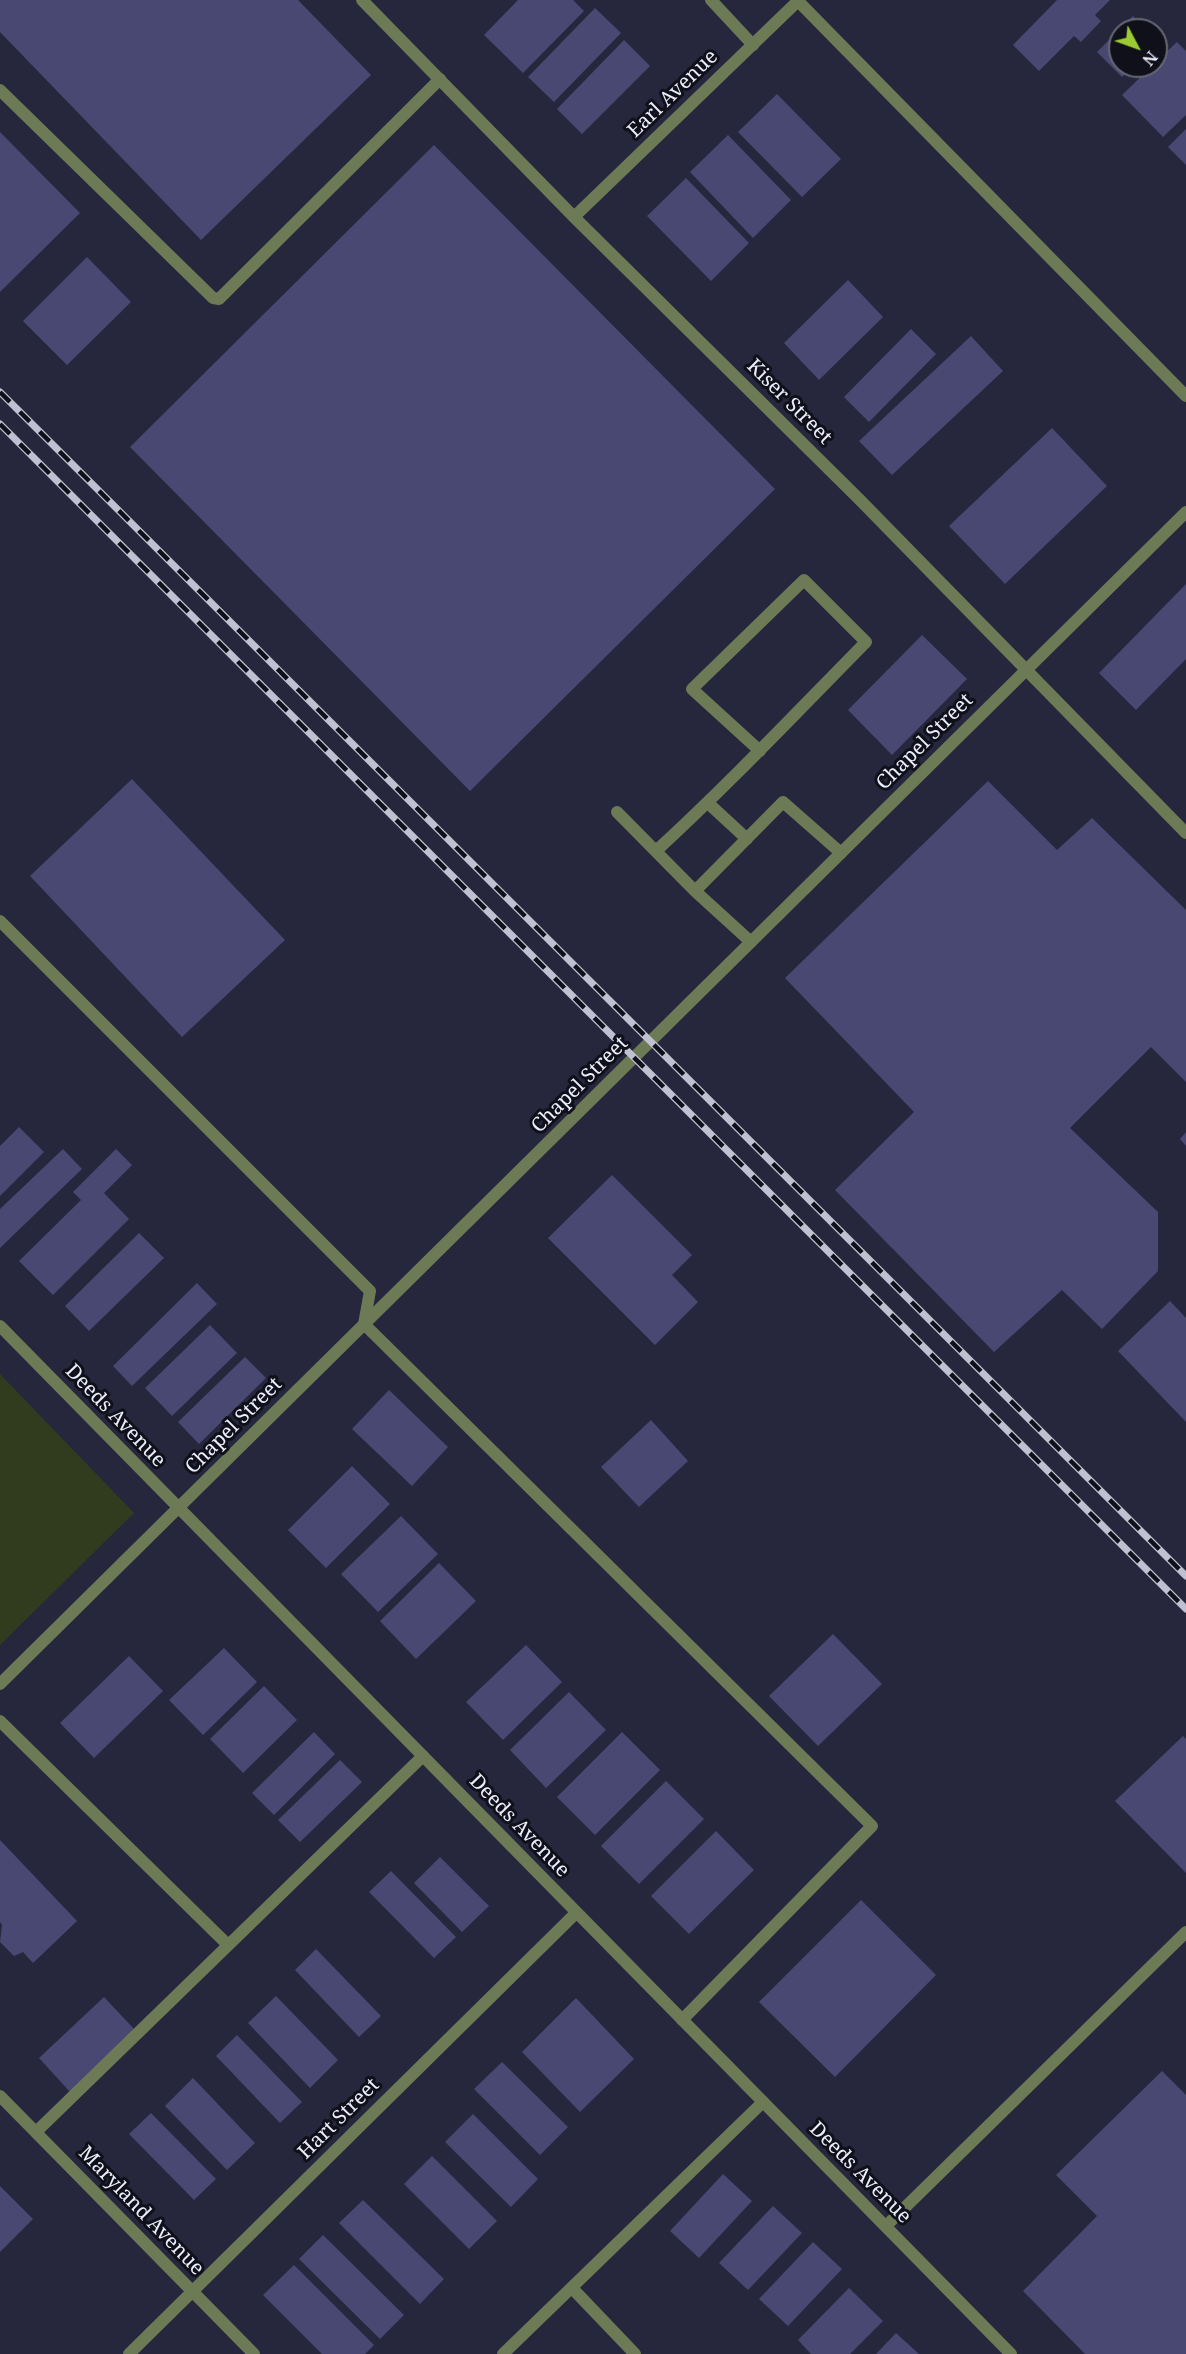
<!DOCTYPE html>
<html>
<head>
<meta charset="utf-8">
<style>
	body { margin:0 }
	#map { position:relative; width:1186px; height:2354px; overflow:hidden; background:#26263c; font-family:"Noto Serif",serif }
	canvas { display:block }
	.north { position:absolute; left:1108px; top:18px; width:60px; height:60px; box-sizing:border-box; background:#10101a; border:2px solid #686874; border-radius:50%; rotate:131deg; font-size:16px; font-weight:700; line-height:24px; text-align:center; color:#ecedfc }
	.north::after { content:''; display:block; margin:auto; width:21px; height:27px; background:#9cca32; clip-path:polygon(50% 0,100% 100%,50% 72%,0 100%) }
</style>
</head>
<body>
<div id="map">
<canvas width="1186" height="2354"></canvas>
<div class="north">N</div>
</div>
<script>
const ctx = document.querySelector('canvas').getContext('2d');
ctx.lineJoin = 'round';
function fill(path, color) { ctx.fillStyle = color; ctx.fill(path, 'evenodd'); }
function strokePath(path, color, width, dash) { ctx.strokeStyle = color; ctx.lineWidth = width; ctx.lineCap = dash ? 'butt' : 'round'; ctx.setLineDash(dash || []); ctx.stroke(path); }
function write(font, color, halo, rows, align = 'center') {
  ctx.font = font + ' "Noto Serif",serif'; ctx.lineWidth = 6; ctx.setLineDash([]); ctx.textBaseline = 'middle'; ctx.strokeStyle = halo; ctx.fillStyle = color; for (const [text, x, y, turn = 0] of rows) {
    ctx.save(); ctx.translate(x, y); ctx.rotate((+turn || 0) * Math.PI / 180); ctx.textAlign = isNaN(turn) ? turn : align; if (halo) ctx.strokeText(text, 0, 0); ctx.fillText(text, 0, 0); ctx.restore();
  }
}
fill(new Path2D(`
	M0 1374 134 1513 0 1645Z`), '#313c1f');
fill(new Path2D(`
	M0 0H298L371 75 201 240 0 32Z
	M518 0H573L584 11 523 73 484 35Z
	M1057 0H1110L1095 15 1101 21 1081 42 1074 36 1039 71 1013 45Z
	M595 8 621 33 554 102 528 77Z
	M1133 16 1147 30H1120V66H1133L1122 77 1097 52Z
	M624 40 650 66 582 134 557 109Z
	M1177 42 1186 51V115L1163 137 1122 95 1152 66H1156V62Z
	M777 94 841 159 802 197 738 132Z
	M1186 129V165L1168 147Z
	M0 132 80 213 0 292Z
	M728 135 791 200 753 238 690 172Z
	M434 145 775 489 470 791 130 447Z
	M686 178 749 243 711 281 647 216Z
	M87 257 131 302 67 365 23 321Z
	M848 280 883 317 819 380 784 343Z
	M911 329 936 354 869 422 844 397Z
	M971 336 1003 371 892 475 859 441Z
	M1052 428 1107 486 1005 584 949 526Z
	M1186 584V659L1136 710 1099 673Z
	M922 635 967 679 892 755 848 710Z
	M132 779 285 940 182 1037 30 876Z
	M988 781 1057 850 1092 818 1186 910V1082L1151 1047 1070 1128 1158 1212V1271L1102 1329 1062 1290 994 1352 835 1190 914 1112 785 978Z
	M19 1127 44 1152 0 1196V1146Z
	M1186 1132V1146L1180 1139Z
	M63 1149 82 1169 0 1248V1209Z
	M116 1149 132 1165 104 1193 129 1219 53 1295 19 1261 81 1200 73 1192Z
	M612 1175 692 1255 672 1275 698 1302 655 1345 548 1238Z
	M139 1233 164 1258 89 1331 65 1306Z
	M197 1283 217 1304 132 1386 113 1366Z
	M1170 1301 1186 1318V1422L1118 1351Z
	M210 1325 237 1353 172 1416 145 1388Z
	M245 1357 266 1378 199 1444 178 1422Z
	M389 1390 448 1447 412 1486 352 1429Z
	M651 1420 688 1461 639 1507 601 1467Z
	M352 1466 390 1504 326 1568 288 1530Z
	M401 1516 438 1554 378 1612 341 1574Z
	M439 1563 476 1601 416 1659 380 1621Z
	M833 1634 882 1684 818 1746 769 1696Z
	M526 1645 562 1682 503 1740 466 1702Z
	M224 1648 257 1682 203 1735 169 1700Z
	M129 1656 163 1691 94 1758 60 1723Z
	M264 1686 297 1720 243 1773 210 1739Z
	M569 1692 606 1730 546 1788 510 1750Z
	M314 1732 335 1754 274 1815 252 1793Z
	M622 1732 660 1770 595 1835 557 1797Z
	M1183 1736 1186 1739V1873L1115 1801Z
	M340 1760 362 1782 300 1842 278 1820Z
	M666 1781 704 1819 639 1884 601 1846Z
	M716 1831 754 1870 689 1934 651 1896Z
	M0 1840 77 1921 33 1963 23 1952 14 1956 0 1942 2 1925 0 1922Z
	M440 1857 489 1906 462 1932 414 1883Z
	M391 1871 456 1937 434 1958 369 1892Z
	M861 1900 936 1975 835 2077 759 2002Z
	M316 1949 381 2016 359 2037 295 1970Z
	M276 1996 338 2060 310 2088 248 2023Z
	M104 1997 135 2030 70 2092 39 2058Z
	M576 1998 634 2059 580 2112 522 2052Z
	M237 2035 302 2102 280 2123 216 2056Z
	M502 2062 568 2127 540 2155 474 2089Z
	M1162 2071 1186 2095V2354H1085L1023 2291 1097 2216 1056 2175Z
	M193 2078 255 2143 227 2170 165 2106Z
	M151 2113 216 2179 194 2200 129 2134Z
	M473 2114 538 2179 511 2207 445 2142Z
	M432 2156 497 2221 469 2249 404 2184Z
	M723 2174 752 2201 699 2258 670 2231Z
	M0 2186 33 2219 0 2252Z
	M363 2200 444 2279 420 2304 339 2223Z
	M773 2206 802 2233 748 2290 719 2263Z
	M323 2235 404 2315 380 2339 299 2259Z
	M813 2242 842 2269 788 2326 759 2299Z
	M294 2265 374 2345 365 2354H322L263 2295Z
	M849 2288 883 2321 850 2354H811L798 2340Z
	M896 2333 919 2354H876Z`), '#494873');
strokePath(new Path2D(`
	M711 0 753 45
	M798 1 1186 396
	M0 90 213 298 219 299 440 79
	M708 803 747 839
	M617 812 695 891 751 942
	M656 851C729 784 797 712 866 642L804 580 692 689 760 751
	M695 891 783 802 841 853
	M0 921 370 1291 364 1324 872 1826 682 2020
	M0 1721 228 1945
	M36 2132 423 1756
	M886 2226 1186 1932
	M572 2288 635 2354
	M503 2354 763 2102`), '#6c7b55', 12);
strokePath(new Path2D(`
	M362 0 574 217 859 499 1186 833
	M574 217 799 0
	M0 1326 1011 2354
	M0 1684 1186 512
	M0 2096 254 2354
	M129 2354 576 1913`), '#6c7b55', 12);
const rail = new Path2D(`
	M0 392 1186 1576
	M0 424 1186 1609`);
strokePath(rail, '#bfc0d0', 7);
strokePath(rail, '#10101a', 4.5, [14]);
write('20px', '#ecedfc', '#10101a', [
	["Earl Avenue",673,94,-44],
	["Kiser Street",789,402,45],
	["Chapel Street",925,742,-45],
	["Chapel Street",580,1085,-45],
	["Deeds Avenue",115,1416,46],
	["Chapel Street",234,1426,-45],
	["Deeds Avenue",519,1826,46],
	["Hart Street",339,2119,-45],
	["Deeds Avenue",860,2173,45],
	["Maryland Avenue",141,2211,46]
]);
</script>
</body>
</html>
